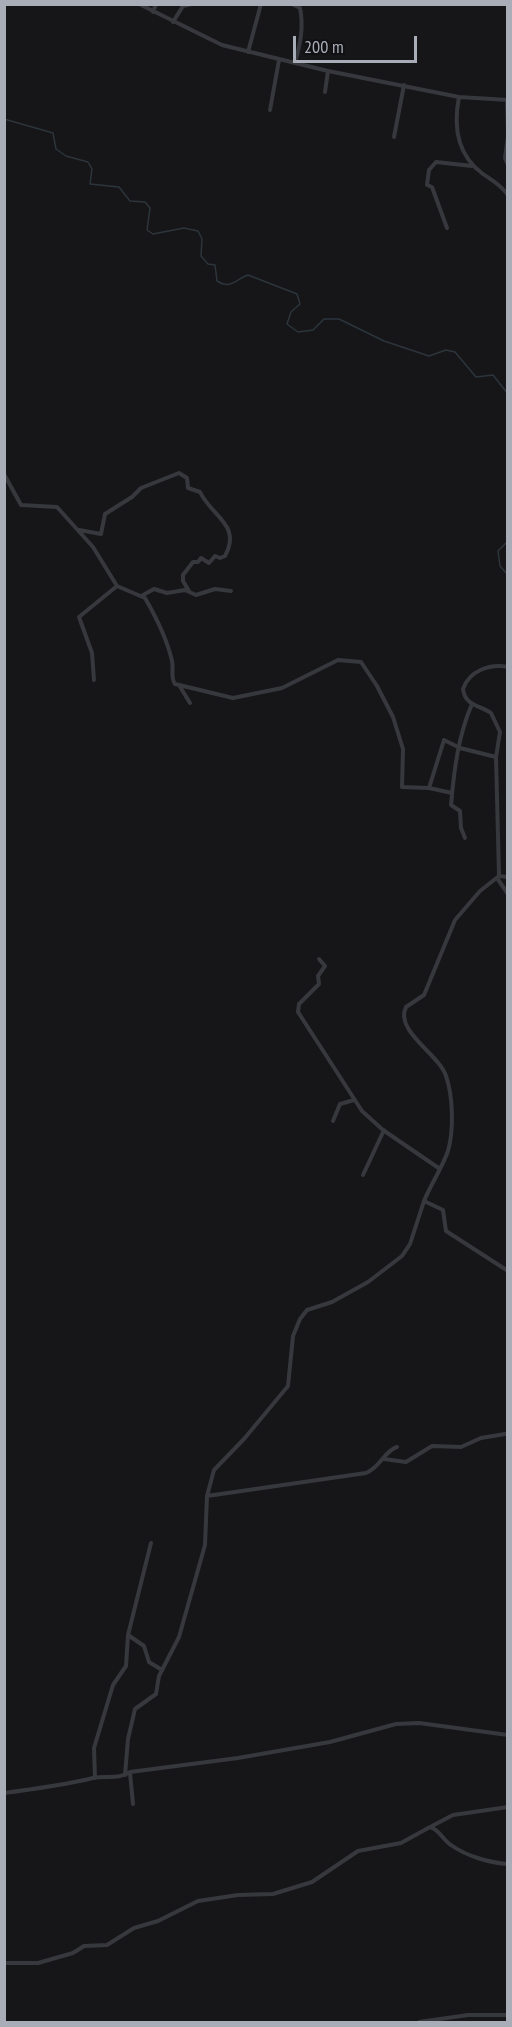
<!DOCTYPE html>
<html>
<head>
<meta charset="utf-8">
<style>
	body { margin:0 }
	#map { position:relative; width:512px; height:2027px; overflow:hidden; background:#161618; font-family:"PT Sans Narrow",sans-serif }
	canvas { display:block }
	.frame { position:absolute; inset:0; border:6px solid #a8adb8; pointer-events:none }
	.scale { position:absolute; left:293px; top:36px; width:124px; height:27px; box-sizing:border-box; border:3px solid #a8adb8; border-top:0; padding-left:8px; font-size:18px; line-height:21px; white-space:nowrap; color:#a8adb8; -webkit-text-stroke:4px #111113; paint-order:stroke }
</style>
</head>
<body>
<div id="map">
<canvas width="512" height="2027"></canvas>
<div class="frame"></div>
<div class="scale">200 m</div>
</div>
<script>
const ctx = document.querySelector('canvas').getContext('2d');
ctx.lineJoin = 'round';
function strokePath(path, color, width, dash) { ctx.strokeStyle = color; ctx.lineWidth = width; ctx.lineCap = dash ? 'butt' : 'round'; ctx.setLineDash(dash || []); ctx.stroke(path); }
strokePath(new Path2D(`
	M4 119 53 133 56 149 66 156 88 162 92 169 90 184 119 187 130 201 145 202 150 208 147 230 153 234 184 228 198 231 202 239 201 256 208 264 215 265 217 281C231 290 236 279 248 275L297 294 300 304 291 312 287 324 298 332 313 330 324 319H339L384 341 429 356 446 350 455 352 476 377 493 375 508 394
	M508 541 498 551 500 566 508 575`), '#2c353c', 1.5);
strokePath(new Path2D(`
	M139 4 222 45 328 71 459 97 508 100
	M292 4 300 8C304 27 300 45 295 63
	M153 12 156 4
	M173 22 183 6 192 4
	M248 52 261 4
	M325 92 328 71
	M459 97C453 127 457 155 483 174 493 181 500 184 508 195
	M507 100 508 133
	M270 110 279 60
	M508 136 505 158 508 165
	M394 137 404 85
	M447 228 432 187 427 185 429 170 436 162 472 166
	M4 474 21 505 57 507 93 547 117 586 145 598C156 617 167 639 172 661 174 669 170 677 175 684L233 698 282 688 338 660 361 662 377 686 393 717 403 749 402 787 429 788 444 740 460 748 496 757
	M79 530 101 534 105 514 132 497 141 488 179 473 187 478 188 488 200 492C212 517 242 525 225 556L220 558 215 556 209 563 201 558 198 562H193L183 575V581L189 591
	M143 595 154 589 167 593 185 590 196 595 215 589 231 591
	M508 667C490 663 469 671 463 689 465 706 480 705 491 713L500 732 496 757 499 876 480 891 455 920 424 995 406 1007C394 1031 440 1055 446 1076 453 1096 454 1130 448 1151 442 1168 431 1184 424 1201L443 1210 446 1231 508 1271
	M94 680 92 653 79 617 117 586
	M179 685 190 703
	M429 788 452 793
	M465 838 461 828 460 811 451 805C454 771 458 736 472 704
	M499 876 508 877
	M497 878 508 894
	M319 959 325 966 318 976 319 984 299 1004 298 1012 362 1111 383 1130 440 1169
	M333 1121 340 1104 354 1100
	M363 1175 384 1130
	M384 1459 406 1462 432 1446 461 1447 481 1438 505 1434
	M207 1496 366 1473C381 1467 383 1452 397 1447
	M151 1543 128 1635 144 1646 149 1662 162 1670
	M130 1773 133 1804
	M125 1775 128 1739 135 1709 156 1694 159 1676 179 1637 205 1545 207 1496 214 1470 244 1439 288 1386 293 1336 300 1319 307 1310 332 1302 368 1282 402 1256 410 1244 424 1201
	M95 1778 94 1748 113 1685 126 1666 128 1635
	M4 1793C35 1789 64 1785 93 1778 105 1775 119 1780 130 1772L238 1758 330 1742 396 1724 419 1723 508 1735
	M432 1826 453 1815 508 1807
	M4 1963H38L73 1953 84 1946 107 1945 134 1928 158 1921 198 1901 238 1895 273 1894 312 1882 358 1851 401 1843 430 1827C439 1829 443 1840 451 1845 466 1856 490 1863 508 1864
	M419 2022 468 2015H508`), '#37383d', 4);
</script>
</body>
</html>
